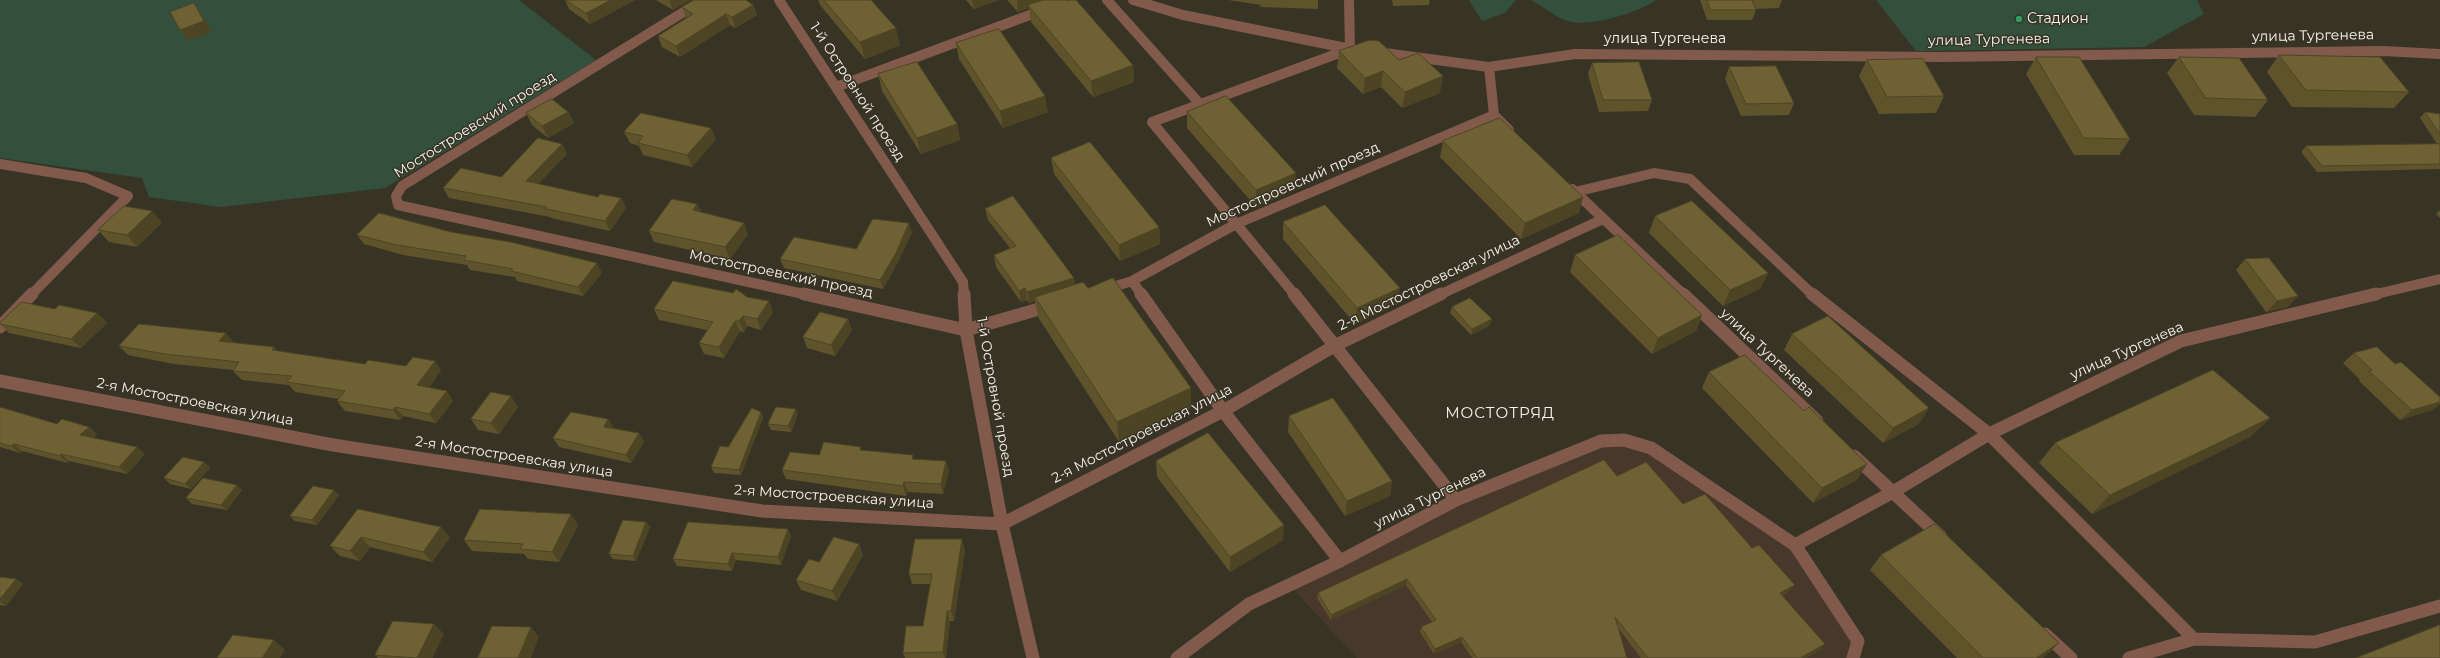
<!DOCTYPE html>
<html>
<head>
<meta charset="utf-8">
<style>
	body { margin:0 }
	canvas { display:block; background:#373325 }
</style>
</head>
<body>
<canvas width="2440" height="658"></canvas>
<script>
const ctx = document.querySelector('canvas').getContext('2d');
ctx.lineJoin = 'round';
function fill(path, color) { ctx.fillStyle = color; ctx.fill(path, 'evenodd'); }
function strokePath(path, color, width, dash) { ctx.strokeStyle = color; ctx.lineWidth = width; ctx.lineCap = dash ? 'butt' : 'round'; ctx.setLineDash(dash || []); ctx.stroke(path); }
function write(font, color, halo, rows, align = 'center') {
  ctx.font = font + ' Montserrat,sans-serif'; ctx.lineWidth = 3; ctx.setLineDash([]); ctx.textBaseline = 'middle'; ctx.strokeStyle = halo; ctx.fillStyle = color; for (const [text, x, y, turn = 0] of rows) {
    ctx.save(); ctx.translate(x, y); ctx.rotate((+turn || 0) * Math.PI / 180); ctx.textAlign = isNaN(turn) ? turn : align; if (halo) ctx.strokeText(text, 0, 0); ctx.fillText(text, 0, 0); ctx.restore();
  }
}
fill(new Path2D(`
	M1601 441 1651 448 1797 548 1861 658H1357L1289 585 1456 500Z`), '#46382a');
fill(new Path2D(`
	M0 0H519L596 60 385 188 221 207 149 197 142 178 0 158Z
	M1469 0H1516L1505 13 1482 21Z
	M1531 0H1656C1640 12 1588 28 1568 21 1556 18 1543 6 1531 0Z
	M1876 0H2197L2204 14 2144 47 1916 51Z`), '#33503c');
strokePath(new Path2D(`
	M703 0 402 186 396 196 398 205 808 295
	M779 0 963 282 964 295
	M1107 0 1200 104
	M1133 0 1183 15 1351 49
	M1377 52 1489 67
	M836 87 1070 0
	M1509 130 1494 115 1489 67 1575 54 1942 57 2383 51 2440 54
	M0 164 86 178 128 196 31 295
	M1572 189 1684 295
	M1575 192 1654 173 1690 179 1813 295
	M1132 281 1142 295
	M1103 290 1132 281 1236 224 1494 115
	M1295 295 1152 122 1350 49 1349 0
	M1439 295 1603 219
	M2372 295 2440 279`), '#815a4c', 10);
strokePath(new Path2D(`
	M804 294 966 330 1053 305
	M964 294 966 330 1002 524 1033 658
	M1141 294 1223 411 1340 561
	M1294 294 1456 500
	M1683 294 1817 421
	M1812 294 1989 434 2194 639 2315 642 2440 606
	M0 327 32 294
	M0 381 333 445 762 511 1002 524 1223 411 1336 345 1441 294
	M1854 456 1941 537
	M1795 545 1858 641 1853 658
	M2045 634 2071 658
	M1177 658 1249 604 1340 561 1456 500 1601 441 1624 440 1651 448 1795 545 1893 492 1989 434 2181 341 2376 294
	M2129 658 2194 639`), '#815a4c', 13);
fill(new Path2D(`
	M565 0H635L590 24 569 9Z
	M656 0H690L673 10Z
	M818 0H871L900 45 865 59 820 5Z
	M966 0H999L974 9Z
	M1007 0H1066L1133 65 1134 82 1093 97 1031 22 1029 8 1018 12Z
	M1228 0H1318V9L1260 7 1261 5Z
	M1392 0H1430L1429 5 1393 6Z
	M1700 0H1782L1779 8 1755 9 1756 10 1752 20H1707Z
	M753 5 757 15 735 28 730 25 680 57 662 47 658 36 686 18 682 7Z
	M956 43 1048 112 1003 128 959 59Z
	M1339 51 1399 60 1440 93 1402 108 1381 87 1363 94 1337 68Z
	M2279 55 2409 92 2394 108 2292 107 2267 72Z
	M2036 57 2130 139 2119 155H2074L2026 74Z
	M2179 57 2268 100 2255 117 2194 115 2167 73Z
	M1867 60 1944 96 1936 113 1879 114 1859 76Z
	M1592 63 1652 100 1648 111 1599 112 1588 74Z
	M1729 67 1794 103 1789 115 1741 116 1725 79Z
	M878 74 957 124 960 140 921 154 882 91Z
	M568 112 574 123 548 138 532 125 526 113Z
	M1187 112 1295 189 1256 207 1187 128Z
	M2425 112 2440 114V169L2317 172 2301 152 2306 146 2437 144 2420 118Z
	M624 132 716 139 692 167 643 155 639 146 630 143Z
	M1443 141 1579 213 1521 239 1440 157Z
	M562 144 567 154 538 184 598 197 621 198 626 208 610 231 551 218 550 217 449 198 443 188 501 177Z
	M1051 158 1159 227 1160 244 1120 261 1054 174Z
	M697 204 701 212 748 234 730 259 654 242 649 231Z
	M985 209 1075 285 1088 288 1191 388V408L1119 442 1038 317 1035 301 1029 303 1027 300 1021 302 996 267 994 255 1010 248 988 220Z
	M2440 210V218L2436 214Z
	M1655 216 1768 273 1760 289 1723 306 1649 233Z
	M162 222 137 247 109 242 98 230Z
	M1283 222 1397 304 1355 324 1283 239Z
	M912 232 898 262 883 289 784 268 780 259 856 249Z
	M357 235 602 273 583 296 517 281 515 277 470 270 467 265 403 255 364 244Z
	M1575 255 1702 315 1696 331 1652 354 1570 272Z
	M2245 259 2298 296 2287 307 2266 312 2236 270Z
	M1452 307 1492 319 1490 325 1471 335 1450 313Z
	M55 309 97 313 107 323 81 348 9 333 0 324V323Z
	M654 309 773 312 761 330 747 326 744 332 740 331 724 358 704 354 699 343 707 330 659 320Z
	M848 319 852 330 835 356 807 348 803 337Z
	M1792 334 1919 424 1883 443 1784 350Z
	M234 343 277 351 365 364 406 366 441 370 429 388 447 391 453 401 436 423 403 416 400 420 345 411 337 401 339 399 295 392 289 385 242 380 233 371V370L174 364 128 355 119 346Z
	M2354 353 2395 364 2440 397V404L2432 410 2400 420 2359 381 2360 380 2343 363Z
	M1709 372 1857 480 1813 503 1702 388Z
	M0 407 57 424 89 427 97 434 93 438 145 454 127 474 69 461 68 463 22 451 20 453 0 447Z
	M518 407 499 434 478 430 471 419Z
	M761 412 763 418 741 475 714 473 711 467 728 447Z
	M798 414 791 432 771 430 768 424Z
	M1289 416 1392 481 1390 496 1345 516 1288 432Z
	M2270 418 2250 437 2092 514 2039 463 2055 443Z
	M614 428 639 433 644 442 631 463 559 447 553 438Z
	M862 450 914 459 946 461 949 471 943 494 908 492 906 496 786 479 782 470 819 455Z
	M1156 461 1283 540 1230 572 1157 477Z
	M204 462 210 468 191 489 170 484 164 478Z
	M1617 476 1683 504 1752 548 1791 590 1782 596 1822 649 1805 658H1641L1619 629 1627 658H1472L1461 642 1434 654 1420 632 1421 627 1432 622 1406 585 1331 620 1317 598 1318 593Z
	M242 490 227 510 192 504 186 498Z
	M339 495 317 525 295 521 290 516Z
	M358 509 450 537 432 562 370 547 360 561 340 556 330 546Z
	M646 522 650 527 636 561 613 559 609 554Z
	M578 525 559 562 528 559 524 554 472 551 464 540Z
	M788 529 791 536 781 565 736 560 732 571 677 566 673 559Z
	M859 544 863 555 837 601 801 590 796 580 819 562Z
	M965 550 954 621H950L946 658H905L903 653 923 626 930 584H912L909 574Z
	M1881 555 2059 643 2043 658H1957L1870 570Z
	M0 577 16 579 23 584 6 606 0 605Z
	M444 634 432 658H378L375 655Z`), '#5f532c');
fill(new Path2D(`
	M611 0H635L590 24 586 13Z
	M669 0H690L673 10Z
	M972 0H999L974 9Z
	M1018 0H1051L1028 5 1029 8 1018 12 1017 1Z
	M194 3 202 15 212 32 188 41 180 30Z
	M753 5 757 15 735 28 732 17Z
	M726 14 730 25 680 57 676 46Z
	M896 28 900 45 865 59 860 42Z
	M1133 65 1134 82 1093 97 1091 81Z
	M1383 71 1381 87 1363 94 1365 78Z
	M1443 76 1440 93 1402 108 1405 92Z
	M1045 96 1048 112 1003 128 1000 111Z
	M568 112 574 123 548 138 542 126Z
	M957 124 960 140 921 154 917 138Z
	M711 128 716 139 692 167 687 155Z
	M562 144 567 154 531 191 526 181Z
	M1296 173 1295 189 1256 207V190Z
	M1583 197 1579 213 1521 239 1525 223Z
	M621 198 626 208 610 231 605 221Z
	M697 204 702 216 693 210Z
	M152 211 162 222 137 247 127 235Z
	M744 223 748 234 730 259 725 247Z
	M909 223 912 232 898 262 883 289 880 280Z
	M1159 227 1160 244 1120 261 1119 245Z
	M597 263 602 273 583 296 578 287Z
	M1768 273 1760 289 1723 306 1730 290Z
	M1074 278 1076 289 1035 297V301L1029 303 1027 292Z
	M1025 288 1027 300 1021 302 1019 291Z
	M1400 288 1397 304 1355 324 1357 308Z
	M2298 296 2287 307 2266 312 2277 301Z
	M769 301 773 312 761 330 757 319Z
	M97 313 107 323 81 348 71 339Z
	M1702 315 1696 331 1652 354 1658 338Z
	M743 316 747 326 744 332 739 321Z
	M848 319 852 330 835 356 831 345Z
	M1492 319 1490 325 1471 335 1472 329Z
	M735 321 740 331 724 358 719 347Z
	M226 333 234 343 219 341Z
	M274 347 282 357 272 350Z
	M435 361 441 370 424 395 417 385Z
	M1191 388V408L1119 442 1117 422Z
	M447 391 453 401 436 423 429 414Z
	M511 396 518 407 499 434 491 423Z
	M2440 402V404L2432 410 2400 420 2412 410Z
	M395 407 403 416 400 420 393 410Z
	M1929 408 1919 424 1883 443 1893 428Z
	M796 409 798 414 791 432 788 426Z
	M761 412 763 418 741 475 739 470Z
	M2270 418 2250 437 2092 514 2110 495Z
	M608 419 614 428 609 436 604 427Z
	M89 427 97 434 88 442 80 435Z
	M639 433 644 442 631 463 626 455Z
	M14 444 22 451 20 453 11 446Z
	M137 447 145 454 127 474 119 467Z
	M61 454 69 461 68 463 60 456Z
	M946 461 949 471 943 494 941 484Z
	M204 462 210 468 191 489 185 484Z
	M1867 464 1857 480 1813 503 1822 488Z
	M1392 481 1390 496 1345 516 1347 501Z
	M904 482 908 492 906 496 903 486Z
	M237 485 242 490 227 510 221 505Z
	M334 490 339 495 317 525 312 520Z
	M571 514 578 525 559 562 552 552Z
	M646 522 650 527 636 561 633 556Z
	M1284 525 1283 540 1230 572V557Z
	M441 527 450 537 432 562 423 552Z
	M788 529 791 536 781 565 778 557Z
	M361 537 370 547 360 561 350 551Z
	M962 539 965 550 954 621 951 611Z
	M859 544 863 555 837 601 832 591Z
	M732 553 736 560 732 571 728 564Z
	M16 579 23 584 6 606 0 602V599Z
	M1407 579 1406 585 1331 620V615Z
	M1795 585 1791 590 1776 598 1780 593Z
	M947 611 950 621 946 658H945L943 652Z
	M434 624 444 634 432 658H417Z
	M531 627 539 637 531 658H518Z
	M1462 637 1461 642 1434 654 1435 649Z
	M274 640 285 650 280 658H262Z
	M2059 643 2043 658H2036Z
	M1825 644 1822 649 1805 658H1800Z`), '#4d4424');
const building = new Path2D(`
	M566 0H611L586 13Z
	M694 0H746L753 5 732 17 726 14 676 46 658 36 693 14 682 7Z
	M824 0H871L896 28 860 42Z
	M1043 0H1066L1067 1 1071 0H1076L1133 65 1091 81 1028 5Z
	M1707 0H1752L1756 10H1711Z
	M194 3 204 21 180 30 170 12Z
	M999 29 1045 96 1000 111 956 43Z
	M1370 40 1379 41 1399 60 1418 53 1443 76 1405 92 1383 71 1365 78 1339 51Z
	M2279 55 2380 57 2409 92 2306 90Z
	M2036 57H2079L2130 139 2084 138Z
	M2179 57 2239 58 2268 100 2206 98Z
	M1923 59 1944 96 1887 97 1867 60Z
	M917 62 957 124 917 138 878 74Z
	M1639 62 1652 100H1603L1592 63Z
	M1776 66 1794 103 1746 104 1729 67Z
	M1226 96 1296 173 1256 190 1187 112Z
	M552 99 568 112 542 126 526 113Z
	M2425 112 2440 114V134Z
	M641 113 711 128 687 155 638 143 643 136 624 132Z
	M1500 118 1583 197 1525 223 1443 141Z
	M538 138 562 144 526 181 598 197 600 194 621 198 605 221 546 209 547 207 443 188 461 168 501 177Z
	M1090 142 1159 227 1119 245 1051 158Z
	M2440 144V164L2322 166 2306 146Z
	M1013 196 1074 278 1027 292 1025 288 1019 291 994 255 1016 246 985 209Z
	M672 199 697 204 693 210 744 223 725 247 649 231Z
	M1692 201 1768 273 1730 290 1655 216Z
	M1325 205 1400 288 1357 308 1283 222Z
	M124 206 152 211 127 235 98 230Z
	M379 213 451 232 510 242 597 263 578 287 511 271 513 269 464 260 466 256 397 245 357 235Z
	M873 219 909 223 896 253 880 280 780 259 794 237 856 249Z
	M1618 235 1702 315 1658 338 1575 255Z
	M2269 258 2298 296 2277 301 2245 259Z
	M1113 278 1191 388 1117 422 1035 297 1083 282 1088 288Z
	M673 281 733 293 736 289 747 297 769 301 757 319 743 316 739 321H735L719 347 699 343 713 322 654 309Z
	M1470 298 1492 319 1472 329 1452 307Z
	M22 302 55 309 59 305 97 313 71 339 0 324V323Z
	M820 312 848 319 831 345 803 337Z
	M1828 316 1929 408 1893 428 1792 334Z
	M139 324 226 333 219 341 274 347 272 350 365 364 368 360 406 366 413 357 435 361 417 385 447 391 429 414 395 407 393 410 337 401 345 391 287 382 292 376 233 371 239 362 165 354 119 346Z
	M2377 347 2395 364 2401 362 2440 397V402L2412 410 2369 371 2372 370 2354 353Z
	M1745 355 1804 411 1809 407 1867 464 1822 488 1709 372Z
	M2213 370 2270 418 2110 495 2055 443Z
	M491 392 511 396 491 423 471 419Z
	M1333 398 1392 481 1347 501 1289 416Z
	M0 407 57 424 62 419 89 427 80 435 137 447 119 467 61 454 60 456 14 444 11 446 0 443Z
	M776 407 796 409 788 426 768 424Z
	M752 408 761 412 739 470 711 467 720 446 728 447Z
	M571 412 608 419 604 427 639 433 626 455 553 438Z
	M1208 433 1284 525 1230 557 1156 461Z
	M824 442 861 447 860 450 913 455 912 459 946 461 941 484 904 482 903 486 782 470 790 452 819 455Z
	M183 457 204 462 185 484 164 478Z
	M1604 460 1617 476 1646 462 1683 504 1705 494 1752 548 1759 545 1795 585 1780 593 1825 644 1800 658H1648L1615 617 1627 658H1477L1462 637 1435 649 1421 627 1436 620 1407 579 1331 615 1318 593Z
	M203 478 237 485 221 505 186 498Z
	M313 486 334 490 312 520 290 516Z
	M358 509 441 527 423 552 361 537 350 551 330 546Z
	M480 509 571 514 552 552 520 549 523 544 464 540Z
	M623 520 646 522 633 556 609 554Z
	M688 522 788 529 778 557 732 553 728 564 673 559Z
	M1935 524 2059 643 2036 658H1983L1881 555Z
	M834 537 859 544 832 591 796 580 809 559 819 562Z
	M915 539H962L951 611H947L943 652 903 653 906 626H923L932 574H909Z
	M0 577 16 579 0 599Z
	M393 621 434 624 417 658 375 655Z
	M2440 625V658H2356Z
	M492 626 531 627 518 658H478Z
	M233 635 274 640 262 658H217Z`);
fill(building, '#6e6133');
strokePath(building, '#4d4424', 1);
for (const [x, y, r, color] of [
	[2019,19,4,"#2e9e5b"]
]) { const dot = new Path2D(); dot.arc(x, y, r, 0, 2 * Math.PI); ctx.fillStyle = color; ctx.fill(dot); strokePath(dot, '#373325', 1.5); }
write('14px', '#f7f5ec', '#373325', [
	["Стадион",2027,19]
], 'left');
write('14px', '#f7f5ec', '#373325', [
	["улица Тургенева",2313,36,-1],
	["улица Тургенева",1665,39],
	["улица Тургенева",1989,40,-1],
	["1-й Островной проезд",857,92,57],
	["Мостостроевский проезд",475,125,-32],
	["Мостостроевский проезд",1293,185,-24],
	["Мостостроевский проезд",781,274,12],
	["2-я Мостостроевская улица",1429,283,-26],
	["улица Тургенева",2127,351,-24],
	["улица Тургенева",1767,353,43],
	["1-й Островной проезд",995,397,80],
	["2-я Мостостроевская улица",195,402,11],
	["2-я Мостостроевская улица",1142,434,-27],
	["2-я Мостостроевская улица",514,457,9],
	["2-я Мостостроевская улица",834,497,4],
	["улица Тургенева",1430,498,-26]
]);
ctx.letterSpacing = '1px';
write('15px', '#f7f5ec', '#373325', [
	["МОСТОТРЯД",1500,414]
]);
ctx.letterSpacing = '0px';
</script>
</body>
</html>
